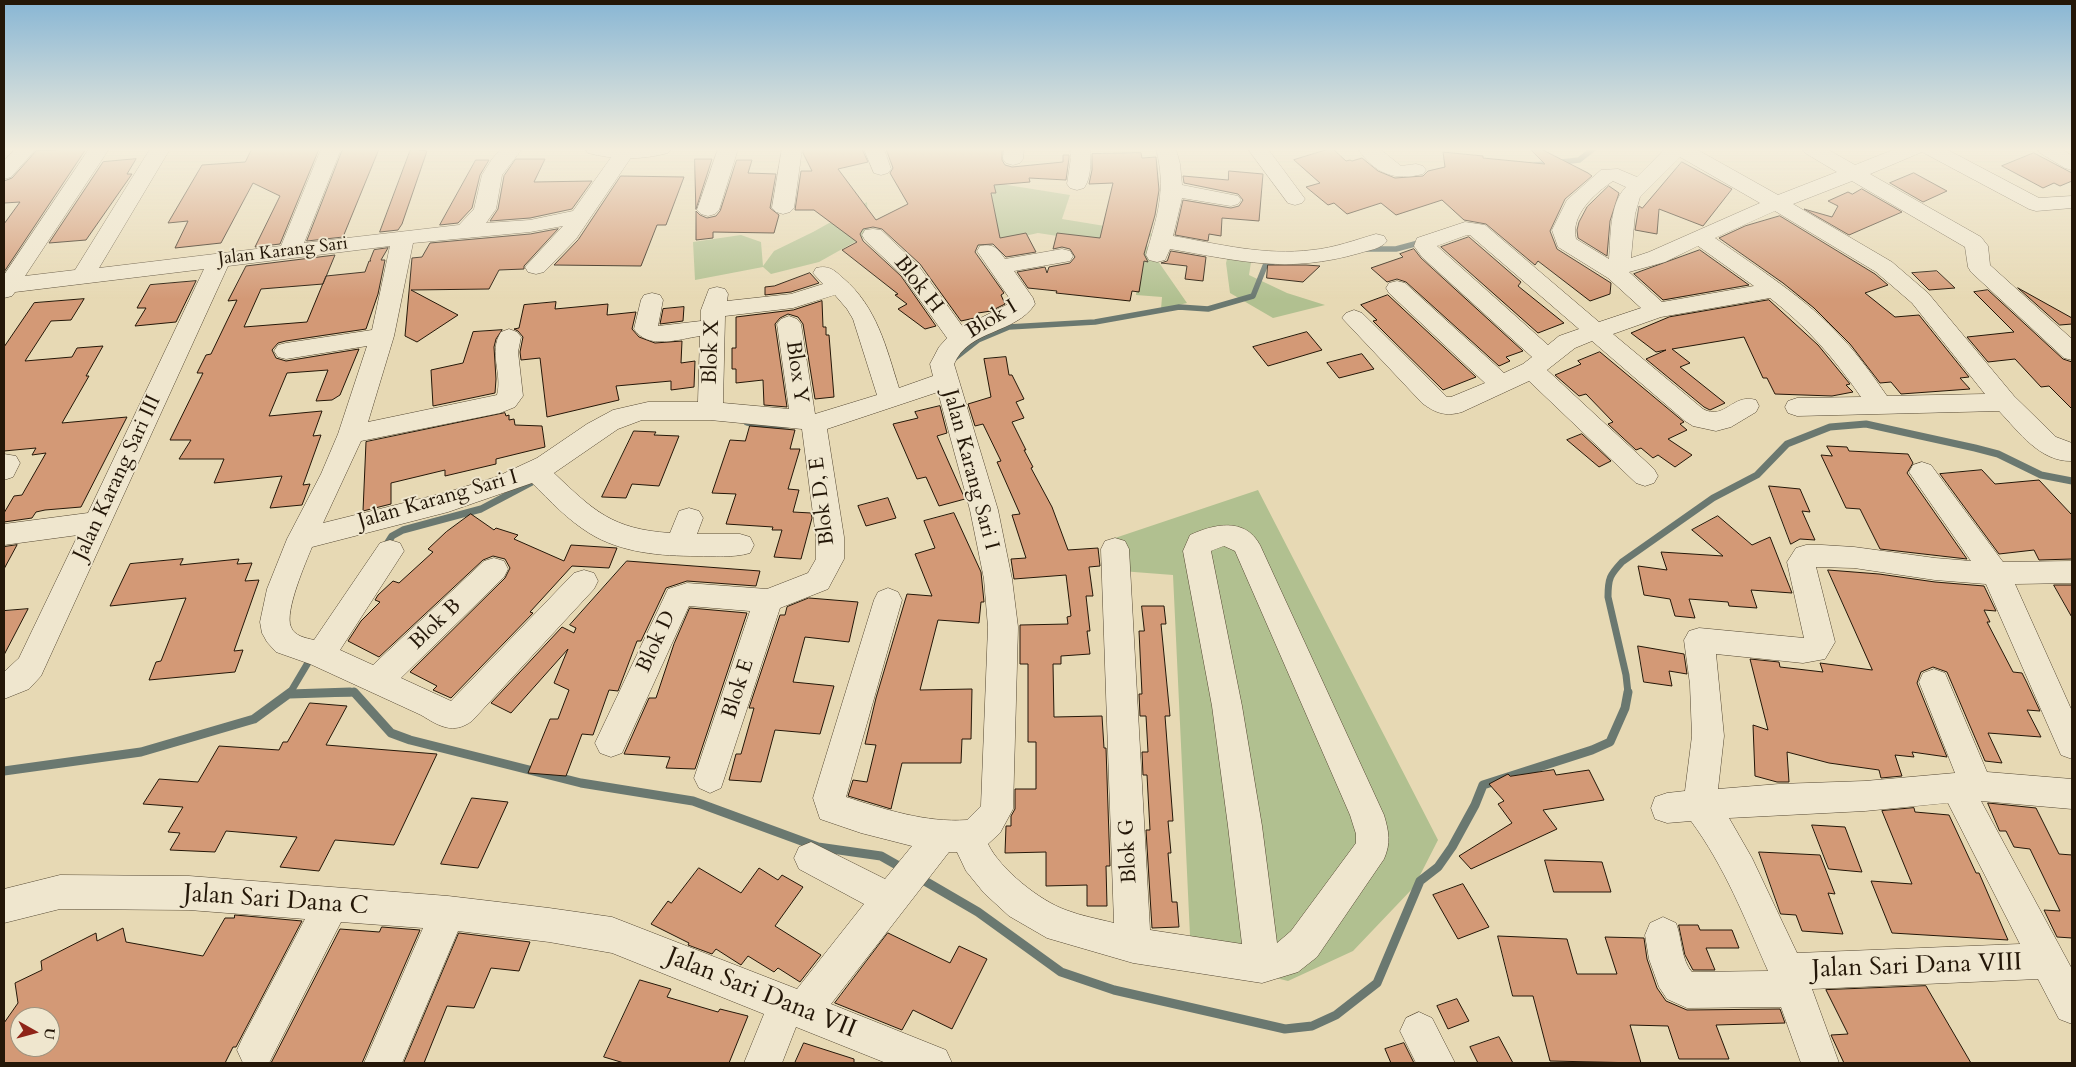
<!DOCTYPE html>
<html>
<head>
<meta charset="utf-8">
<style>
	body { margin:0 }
	#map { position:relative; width:2076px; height:1067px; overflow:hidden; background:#e7d9b4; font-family:Cardo,serif }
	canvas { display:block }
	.frame { position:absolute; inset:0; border:5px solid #241708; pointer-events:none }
	.north { position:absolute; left:10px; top:1007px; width:50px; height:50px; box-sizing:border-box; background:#efe6ce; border:1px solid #9e937f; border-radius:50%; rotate:97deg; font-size:14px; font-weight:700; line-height:20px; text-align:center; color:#241708 }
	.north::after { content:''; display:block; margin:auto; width:18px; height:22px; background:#8f2418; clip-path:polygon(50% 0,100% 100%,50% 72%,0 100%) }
</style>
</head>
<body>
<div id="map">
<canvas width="2076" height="1067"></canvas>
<div class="frame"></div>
<div class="north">U</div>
</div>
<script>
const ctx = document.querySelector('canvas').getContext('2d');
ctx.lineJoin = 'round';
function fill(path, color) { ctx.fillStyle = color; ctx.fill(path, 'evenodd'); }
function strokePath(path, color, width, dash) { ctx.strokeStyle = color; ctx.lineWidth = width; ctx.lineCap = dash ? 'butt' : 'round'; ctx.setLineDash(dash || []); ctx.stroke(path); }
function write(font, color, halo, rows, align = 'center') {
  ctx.font = font + ' Cardo,serif'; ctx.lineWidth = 4; ctx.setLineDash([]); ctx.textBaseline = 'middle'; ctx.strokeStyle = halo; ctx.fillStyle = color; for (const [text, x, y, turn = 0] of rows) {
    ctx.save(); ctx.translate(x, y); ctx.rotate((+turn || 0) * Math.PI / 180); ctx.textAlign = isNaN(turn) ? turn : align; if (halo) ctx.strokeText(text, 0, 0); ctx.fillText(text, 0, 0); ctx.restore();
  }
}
fill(new Path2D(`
	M995 183 1070 195 1062 219 1160 235 1142 238 1187 303 1161 309 1162 297 1136 295 1142 249 1038 233 975 247 986 222Z
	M867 202 869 234 819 262 771 274 763 267 695 280 693 242 741 235 761 242 763 266 774 251 813 232Z
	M1230 248 1252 256 1249 275 1287 293 1325 305 1273 318 1230 293 1226 263Z
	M1258 490 1438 840 1414 887 1353 951 1288 981 1191 957 1173 575 1121 571 1106 541Z`), '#b1c090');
strokePath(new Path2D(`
	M1535 165 1579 160 1593 149
	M1364 249H1396L1422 242
	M955 358 978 340 1009 327 1095 322 1179 307 1208 309 1253 296 1265 266 1277 260`), '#6a7870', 5.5);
strokePath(new Path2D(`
	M747 422 763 426 788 425
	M385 547 392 536 403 530 481 509 534 481
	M290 693 312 656
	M310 693H355
	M1628 693 1626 675 1608 597C1608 578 1610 575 1622 562L1713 498 1757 475 1787 444 1830 427 1866 424 1975 448 1998 454 2041 475 2072 481`), '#6a7870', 7);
strokePath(new Path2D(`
	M354 692 391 733 410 740 581 783 693 801 818 847 881 856 904 869
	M290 694 350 692
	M4 771 141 752 254 719 291 692
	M918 877 978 912 1061 972 1114 990 1285 1029 1312 1026 1336 1015 1377 983 1420 881 1438 867 1452 847 1475 805 1483 785 1592 750 1610 742 1625 708 1628 692`), '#6a7870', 9);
const building = new Path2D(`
	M86 149 4 272V224L20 202 4 203V181L12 178 36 151Z
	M252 149H319L280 244 255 247 280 196 253 183 221 243 175 248 188 221 168 223 202 165 245 162Z
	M343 149H379L343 237 307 241Z
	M411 149 427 151 402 224 398 230 380 232Z
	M804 149H862L868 162 838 169 876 220 908 204 890 173 893 168 886 149H1002V160L1005 165 1012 167 1063 162V155H1069V158L1066 180 1029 178 1030 182 994 185 996 193H991L1000 238 1026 233 1036 252 1006 257 993 244 978 245 975 252 1004 293 1001 295 1005 304 991 311 978 313 979 317 961 321 920 264 882 229 873 227 863 229 860 234 863 241 901 276 936 326 925 329 898 309 907 304 895 295 898 294 842 250 857 242 814 210H795L801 171H812L803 153Z
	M1329 149H1333L1346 161 1350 160 1352 161 1362 158 1378 171 1395 178 1423 176 1428 171 1445 167 1443 152 1483 156V158L1545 164 1530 149H1541L1588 173 1592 176 1565 199 1550 231 1557 249 1611 283 1610 294 1590 301 1538 261 1535 265 1486 224 1464 220 1442 200 1396 215 1381 203 1347 214 1334 203 1328 205 1306 187 1320 183 1294 160Z
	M1141 153 1142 158 1156 157 1159 190 1155 215 1144 254 1148 262 1144 261 1139 292 1132 291 1130 301 1056 293 1057 291 1028 288 1017 272 1045 267 1047 273 1049 267 1070 263 1075 257 1070 249 1062 247 1053 249 1057 233 1100 238 1113 183 1089 184 1092 170V154Z
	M2034 153 2072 173V181L2060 186 2054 183 2043 188 2002 166Z
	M136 159 127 174H132L86 240 49 243 103 162Z
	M516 159H545L534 182 592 181 572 209 530 218 490 221 498 209 504 176Z
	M695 159H712L696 209Z
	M476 160H489L480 175 472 208 458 223 440 225Z
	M737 160H752L748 173 776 174 770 208 779 215 774 233 713 232V238L696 240V211L700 215 707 218 716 216 720 211Z
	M1682 162 1732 189 1703 226 1659 209 1657 234 1635 230 1639 206 1642 208Z
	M1229 171 1263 174 1259 221 1222 218 1221 236 1209 234 1208 241 1175 235 1183 200 1231 208 1239 206 1243 200 1238 194 1184 183 1183 176 1228 180Z
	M1914 173 1947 191 1923 202 1890 183Z
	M621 176 684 177 666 225H657L641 266 554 265 578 240Z
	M1609 186 1619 193 1610 221 1607 256 1578 238 1577 230 1579 222 1587 207Z
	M1862 189 1902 212 1849 235 1804 209 1832 217 1838 206 1828 201 1848 192 1852 194Z
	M1780 216 1875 274 1888 285 1865 293 1895 317 1919 315 1969 377 1960 378 1970 389 1901 394 1891 382 1880 383 1850 344 1814 308 1783 283 1719 238 1745 226Z
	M558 229 524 266V269L499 270 489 289 411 290 458 315 417 342 405 336 412 258 422 257 430 243 530 234Z
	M1469 237 1521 282 1518 286 1564 323 1538 333 1441 247Z
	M388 248 381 260H385L378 294 366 329 286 341 278 343 272 350 276 358 286 361 359 349 340 395 332 400 316 401 328 370 287 373 269 416 322 411 313 436 321 435 303 485 310 484 302 505 270 508 282 476 214 483 224 459H179L191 440H170L203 373H197L206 355 211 354 237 300 228 301 246 266 335 255 323 284 261 289 244 327 307 322 326 276 365 272 369 261H371L370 260 374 250Z
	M1414 249 1421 258 1523 351 1506 357 1510 361 1499 366 1406 282 1397 279 1387 282 1371 268 1403 257 1400 254Z
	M1700 250 1749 285 1663 300 1634 274Z
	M1171 251 1206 257 1203 281 1185 279 1187 266 1161 263 1167 261Z
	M1268 265H1306L1320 266 1303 282 1267 278Z
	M1937 271 1955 288 1929 290 1912 273Z
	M810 273 819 283 791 292 765 295V287L774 286Z
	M196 281 176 322 135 326 146 308H137L150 285Z
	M2018 288 2072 318V324L2060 325Z
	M1988 290 2063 359 2072 362V409L2049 386 2041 387 2015 359 1988 362 1967 337 2014 332 1974 292Z
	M1388 295 1476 377 1443 390 1385 333 1373 321 1377 320 1361 305Z
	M84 299 71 320 51 321 25 361 72 357 77 348 103 346 86 376H89L62 423 127 417 81 507 45 510 36 512 32 518 4 522V513L14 496 22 495 46 453 32 455 36 448 4 451V347L34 303Z
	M1769 300 1818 345 1850 384 1846 385 1853 392 1832 396 1775 394 1767 378H1763L1744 337 1672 349 1690 363 1680 367 1725 403 1710 410 1704 407 1646 359 1666 350 1656 352 1631 333 1669 317Z
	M822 301 823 327H826V335H829L834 397 815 399 803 324 798 317 788 314 780 318 775 324 787 407 764 405 763 380 736 383V369H732V348H736V317L793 310Z
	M556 302 555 309 608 304 607 315 636 312 632 329 639 337 655 343 682 341 681 363 695 361 694 387 671 390V381L616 386 619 400 547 417 540 358 521 360 520 352 523 337 518 331 514 329 519 328 524 305Z
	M684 307 683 321 660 324 663 309Z
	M502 330 496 339 494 347 496 379 495 393 433 406 431 370 463 363 473 332Z
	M1307 332 1322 350 1268 366 1253 347Z
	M1600 352 1684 422 1680 424 1687 430 1668 439 1692 455 1675 467 1658 455 1653 458 1641 448 1636 450 1608 424 1613 422 1586 394 1579 396 1555 375 1581 364 1578 361Z
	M1362 354 1374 369 1339 378 1327 363Z
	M1006 357 1009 375H1012L1024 399 1016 402 1024 418 1012 422 1026 450H1024L1033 467 1031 468 1052 507 1068 550 1098 548 1100 566 1089 567 1093 596H1086L1090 631H1087L1090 654 1061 656V664H1053L1054 717 1102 716 1104 748H1106L1110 866H1106L1107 906H1087V885L1046 886V852L1005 853 1006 826H1011V816L1015 809V789H1036V742H1028V664H1020V625L1068 624 1067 617 1071 616 1066 575 1014 579 1011 559 1026 558 1012 515 1020 514 997 462 1001 461 983 424 975 426 968 404 991 397 984 359Z
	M940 406 947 433 937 436 965 499 939 506 926 477 917 479 893 424 918 418 915 412Z
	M505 413 506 416 509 415V420L514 419 515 425 542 426 545 447 496 459V464L445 476V470L391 483V504L363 511 366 442Z
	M750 426 795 430 790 449H800L788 489 799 490 793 512 811 513 812 518 801 559 774 557 782 530H772L773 527 726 524 736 494 712 493 730 440 745 441Z
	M634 431 656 432 654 435 679 436 659 486 632 484 626 498 602 497Z
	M1582 434 1611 461 1599 467 1567 440Z
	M1827 446 1847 447 1849 451 1908 454 1913 463 1907 473 1967 559 1880 549 1860 509 1846 508 1821 455 1832 456Z
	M1982 470 1995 484 2039 480 2072 515V559L2039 560 2034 550 1999 554 1940 474Z
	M1769 486 1800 489 1810 512 1802 511 1815 540 1800 539 1791 544Z
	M888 498 896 518 866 526 858 506Z
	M954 513 981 572 984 602H981L979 623 938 620 920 690 972 689 971 739H962L961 763H902L891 809 848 796 853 780 867 782 876 745 865 744 876 698 907 594 932 596 915 554 935 548 924 521Z
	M471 514 494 530 496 528 518 535 514 539 564 561 571 545 617 548 609 568 572 566 530 612 533 613 451 698 433 690 437 686 410 672 505 578 510 568 505 559 493 556 483 560 379 657 348 641 361 621 380 602 375 600 378 595 393 581 399 583 433 552 428 549 446 532Z
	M1718 516 1752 545 1770 537 1792 593 1751 590 1757 608 1729 606 1728 602 1689 599 1695 618 1675 616 1670 599 1644 595 1638 566 1667 570 1661 552 1723 556 1692 530Z
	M17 545 4 569V547Z
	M183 559 180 565 239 559 237 564 252 563 245 581 259 580 234 651 243 650 235 672 149 680 156 662 161 661 186 598 110 606 130 564Z
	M627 561 760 571 756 586 687 581 666 588 641 641H637L618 691 609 690 593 735 582 734 566 776 528 773 550 719H558L569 690 554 683 568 649 511 713 491 703 562 627 574 633 576 628 570 625Z
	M1828 570 1879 574 1935 582 1984 586 1996 611 1984 610 1990 622H1987L2013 672 2022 673 2027 683 2040 711 2027 710 2041 737 1988 733 2002 763 1985 761 1947 672 1933 667 1921 672 1917 683 1947 757 1912 752 1914 757 1895 755 1902 776 1881 778 1879 770 1829 763 1787 752 1789 782H1777L1755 776 1753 725 1768 730 1750 659 1779 662 1780 667 1823 672 1820 663 1872 670Z
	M2054 585H2072V617Z
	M809 598 858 602 849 642 805 637 793 682 834 686 820 734 775 730 761 782 729 780 736 754H741L754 708H749L780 615H785L787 607Z
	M1142 606H1164L1166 624H1161L1170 716H1165L1173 821H1168L1171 853H1168L1172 902H1177L1179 927 1152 928 1146 830H1150L1147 775H1143L1142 752H1148L1146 716H1140L1139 694H1142L1139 631H1144Z
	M690 608 747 613 695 769 666 768 670 757 624 754 649 698H656L674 644Z
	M28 609 4 655V611Z
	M1638 646 1684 654 1687 674 1669 671 1672 686 1644 682Z
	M310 703 347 706 326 745 437 754 394 845 335 840 319 871 280 867 297 837 226 831 215 852 170 850 180 833 168 832 183 807 143 804 159 779 198 782 219 746 279 750 283 742H287Z
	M1554 770 1556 775 1589 770 1604 800 1543 810 1557 829 1471 869 1459 856 1512 823 1498 804 1504 801 1489 784 1508 774 1510 776Z
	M472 798 508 802 478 868 441 864Z
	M1988 803 2036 808 2059 854 2072 855V938L2057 937 2044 910 2060 911 2030 849 2014 847 2006 831H2000Z
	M1914 808 1915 812 1949 815 1976 873H1979L2008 940 1892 933 1871 881 1912 884 1882 811Z
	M1812 825 1845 827 1862 872 1829 869Z
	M1759 852 1820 855 1835 894 1828 893 1843 934 1802 931 1796 915 1781 914Z
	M1545 860 1602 862 1611 892H1554Z
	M699 868 741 893 759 868 778 880 782 875 803 887 775 926 821 955 800 982 778 968 774 972 748 956 741 965 716 949 712 954 688 945 689 943 651 924 668 901 671 903Z
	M1463 884 1489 927 1458 939 1433 895Z
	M235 915 302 921 236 1047H233L225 1063H4V1023L18 1003 15 983 42 970 41 961 96 933 97 941 123 928 126 942 203 956 225 918H234ZM20 1017H50V1047H20Z
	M1679 925H1698L1700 930H1732L1739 948H1706L1715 970H1693L1685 955Z
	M382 927 420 930 362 1063H271L340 929 379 932Z
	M459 933 530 942 519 971 491 968 474 1008 447 1006 424 1063H404Z
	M888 933 950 963 959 946 987 959 952 1029 913 1010 902 1030 835 1003Z
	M1498 936 1567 939 1577 974H1617L1605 937 1644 938 1647 959 1657 988 1666 1001 1687 1010 1780 1009 1785 1023 1716 1025 1729 1059H1679L1668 1026 1630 1025 1641 1063 1550 1061 1533 996H1513Z
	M640 980 671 989 667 997 718 1012 720 1009 748 1016 729 1063H624L604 1057Z
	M1926 986 1971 1063H1844L1831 1035 1848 1034 1826 990Z
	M1457 999 1469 1021 1448 1029 1437 1006Z
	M1499 1037 1513 1063H1478L1470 1047Z
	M804 1043 854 1059V1063H795Z
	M1404 1043 1414 1063H1391L1385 1049Z`);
fill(building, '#d39976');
strokePath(building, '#241708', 1);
const street = new Path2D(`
	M15 149H36L11 177 4 179V161Z
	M89 149H109L25 276 75 270 150 149H170L99 268 281 246 321 149H341L304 243 459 225 474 209 482 175 492 159 501 149H522L502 175 496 209 486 223 530 220 573 211 617 149H631L634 153 576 239 544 272 536 274 528 272 525 267 563 226 530 232 413 243 394 336 368 422 497 395C503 374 488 352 501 332L509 329 517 332 521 337 518 352 523 396 515 407 500 413 361 441 323 523 448 492 496 477 537 458 587 424 613 410 648 402H698L700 336C679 339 648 350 634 329L641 300 644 295 652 293 660 295 663 300 658 326 701 321V310L709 289 717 287 725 289 728 294 727 301 791 294 823 284 813 273 816 268C829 265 834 270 843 278 877 307 886 347 899 388L933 376 930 364 939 347 947 338 902 275 865 240 862 235 865 230 873 229 881 230 918 265 963 327 1012 302 977 251 980 246C994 243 998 249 1005 259L1062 249 1070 251 1073 256 1070 261 1014 271 1033 298 1035 304C1016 334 969 329 954 364L998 510 1012 579 1018 627 1013 809 1000 833 988 844C1000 869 1040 901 1066 910 1081 916 1099 919 1114 923L1101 549 1105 541 1115 538 1125 541 1129 549 1150 930 1242 944 1228 826 1212 706 1183 551 1190 535C1214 524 1245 517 1260 545L1384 815C1389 832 1391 843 1384 859L1317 957 1298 972 1262 983 1133 963 1047 938 1009 916 984 893 966 871 957 852H949L831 1004 946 1050 952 1063H886L796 1027 782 1063H744L764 1014 612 953 549 942 458 931 402 1063H364L423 928 341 922 269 1063H243L237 1050 243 1037 305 919 189 910 60 909 4 923V889L60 875 189 876 448 896 549 908 612 917 797 989 864 904 799 869 794 858 799 847 811 842 885 879 912 846 861 833 820 819 813 798 874 600 878 592 888 588 898 592 902 600 846 797C884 809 926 823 967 820L981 806 988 627 984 579 970 510 938 392 827 429 844 537V559L828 589 780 608 721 788 710 793 699 788 694 778 750 611 689 606 622 753 611 757 600 753 595 743 668 589 687 583 767 589 808 573 816 559V537L802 429 710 420H642L618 429 554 473C594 511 612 529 670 533L679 511 689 508 699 511 703 518 697 534H740L750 537 754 545 750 553C733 558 714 556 697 556 661 556 621 553 589 533 568 520 550 501 532 483L448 512 312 547C306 562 284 612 291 627 294 636 306 638 314 640L380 543 390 540 400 543 404 551 340 650 373 665 484 561 494 558 504 561 508 569 504 577 401 678 451 701 574 573 584 570 594 573 598 581 594 589 472 721C453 735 439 726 421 715L310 664 276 652 267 642 262 633 260 622 267 589 287 539 321 474 338 434 367 346 286 359 278 357 274 351 278 345 286 343 372 330 390 246 228 266 41 676 29 689 4 699V672L19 658 78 535 4 545V524L88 513 204 269 15 292 12 296 4 298V275ZM835 295 847 309 853 319 877 395 815 414 801 324 797 319 789 316 781 319 777 324 789 409 723 403 725 316 793 308ZM1224 546 1235 551 1350 815 1356 834V843L1291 931 1277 943 1262 826 1242 706 1211 551Z
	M718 149H738L719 210 715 214 708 216 701 214 697 210Z
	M782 149H802L794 208 790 212 783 214 776 212 772 208Z
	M864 149H884L891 169 888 173 881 175 874 173Z
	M1004 149H1024L1023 159 1020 163 1013 165 1006 163 1003 159Z
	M1070 149H1090C1091 161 1091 179 1084 188L1077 190 1070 188 1067 184 1071 158Z
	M1156 149H1176L1180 164 1182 185 1238 196 1241 200 1238 204 1231 206 1182 198 1173 236C1219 244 1265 256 1312 250 1334 248 1355 240 1376 234L1384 236 1387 241C1381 249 1369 250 1360 253 1287 274 1241 261 1170 249L1165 260 1157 262 1149 260 1146 255C1157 217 1167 189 1156 149Z
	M1248 149H1268L1305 199 1302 203 1295 205 1288 203Z
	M1358 149H1380L1401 166 1416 164 1423 166 1426 170 1423 174C1395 181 1375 174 1358 149Z
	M1665 149H1696L1778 195 1837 172 1805 153 1802 149H1827L1855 165 1895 149H1946L2039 198 2072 196V208L2036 211 2029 209 1922 152 1870 174 1981 237 1988 246 1990 265 2072 339V360L2064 358 1971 272 1968 267 1965 247 1852 181 1793 204 1892 262 1928 293 2014 396 2056 437 2072 443V461C2040 462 2019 432 1999 411L1797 416 1788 413 1785 407 1788 401 1797 398 1861 397C1835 359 1806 326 1770 298L1661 317 1613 334 1703 409C1725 421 1732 393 1756 400L1759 406 1756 412 1731 427 1716 431 1693 426 1685 421 1592 341 1575 348 1547 370 1654 469 1658 476 1654 483 1645 486 1636 483 1529 381 1462 412C1446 417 1435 413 1422 403L1342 318 1346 313 1354 310 1362 313 1447 397H1451L1485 383 1389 293 1386 288 1389 283 1397 281 1405 283 1504 373 1523 364 1532 357 1422 257 1414 246 1417 238 1465 222 1485 225 1599 322 1641 308 1608 278 1558 247 1552 230 1567 200 1601 170 1618 169 1637 177ZM1680 157 1760 203 1649 252 1631 258 1635 214 1640 197ZM1613 181 1626 187C1609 204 1611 237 1609 259L1576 239C1570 215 1595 193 1613 181ZM1775 211 1876 272 1912 303 1985 394 1887 396C1873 376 1859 356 1842 338 1806 298 1759 269 1715 238ZM1467 235H1470L1579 329 1559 336 1548 345 1437 246ZM1698 246 1754 286 1662 302 1629 272 1665 262Z
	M2037 149H2062L2072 156V170L2065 168 2040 153Z
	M4 454 16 456 20 463 13 477 4 480Z
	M1922 462 1931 465 2003 562 2072 561V583L2015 584 2072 711V759L2061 755 1986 584 1935 580 1854 568 1816 567 1835 642 1825 659 1803 663 1716 654 1724 736 1718 789 1779 784 1865 781 1955 773 1919 682 1923 673 1934 669 1945 673 1987 772 2072 779V809L1981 801 2072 969V1024L2059 1019 2038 979 1812 989 1839 1063H1801L1781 1007 1687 1008 1667 999 1659 987 1649 959 1645 935 1650 923 1663 917 1676 923C1682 938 1681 960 1692 972L1768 971C1745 919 1725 867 1691 821L1667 823 1655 819 1651 808 1655 797 1667 793 1685 791 1692 736 1690 684 1684 640 1689 631 1699 628 1804 638 1787 562 1796 548 1806 545H1822L1854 547 1935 558 1971 561 1909 472 1913 465ZM1948 803 2020 944 1797 953 1752 858 1729 818 1865 811Z
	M1419 1012 1432 1018 1455 1063H1416L1400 1031 1406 1018Z`);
const secondary = new Path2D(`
	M585 149H671L668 153C642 160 614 160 588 153Z`);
strokePath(street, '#554833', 1);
strokePath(secondary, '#241708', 1);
fill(street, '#efe6ce');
fill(secondary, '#efe6ce');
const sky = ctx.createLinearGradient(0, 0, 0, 299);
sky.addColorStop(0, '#88b6d4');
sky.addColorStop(0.5, '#f4eedd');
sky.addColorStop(1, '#f4eedd00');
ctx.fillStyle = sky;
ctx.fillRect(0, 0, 2076, 299);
write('18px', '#241708', '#efe6ce', [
	["Jalan Karang Sari",283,252,-7]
]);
write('21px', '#241708', '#efe6ce', [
	["Blok H",918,285,52],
	["Blok I",992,320,-31],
	["Blok X",712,352,-88],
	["Blox Y",796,372,82],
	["Jalan Karang Sari I",970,470,75],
	["Jalan Karang Sari III",118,478,-65],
	["Jalan Karang Sari I",438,500,-16],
	["Blok D, E",823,501,-97],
	["Blok B",436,625,-44],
	["Blok D",657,642,-65],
	["Blok E",739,689,-72],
	["Blok G",1129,851,-93]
]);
write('25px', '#241708', '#efe6ce', [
	["Jalan Sari Dana C",276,901,4],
	["Jalan Sari Dana VIII",1917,967,-2],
	["Jalan Sari Dana VII",761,994,22]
]);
</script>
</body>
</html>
